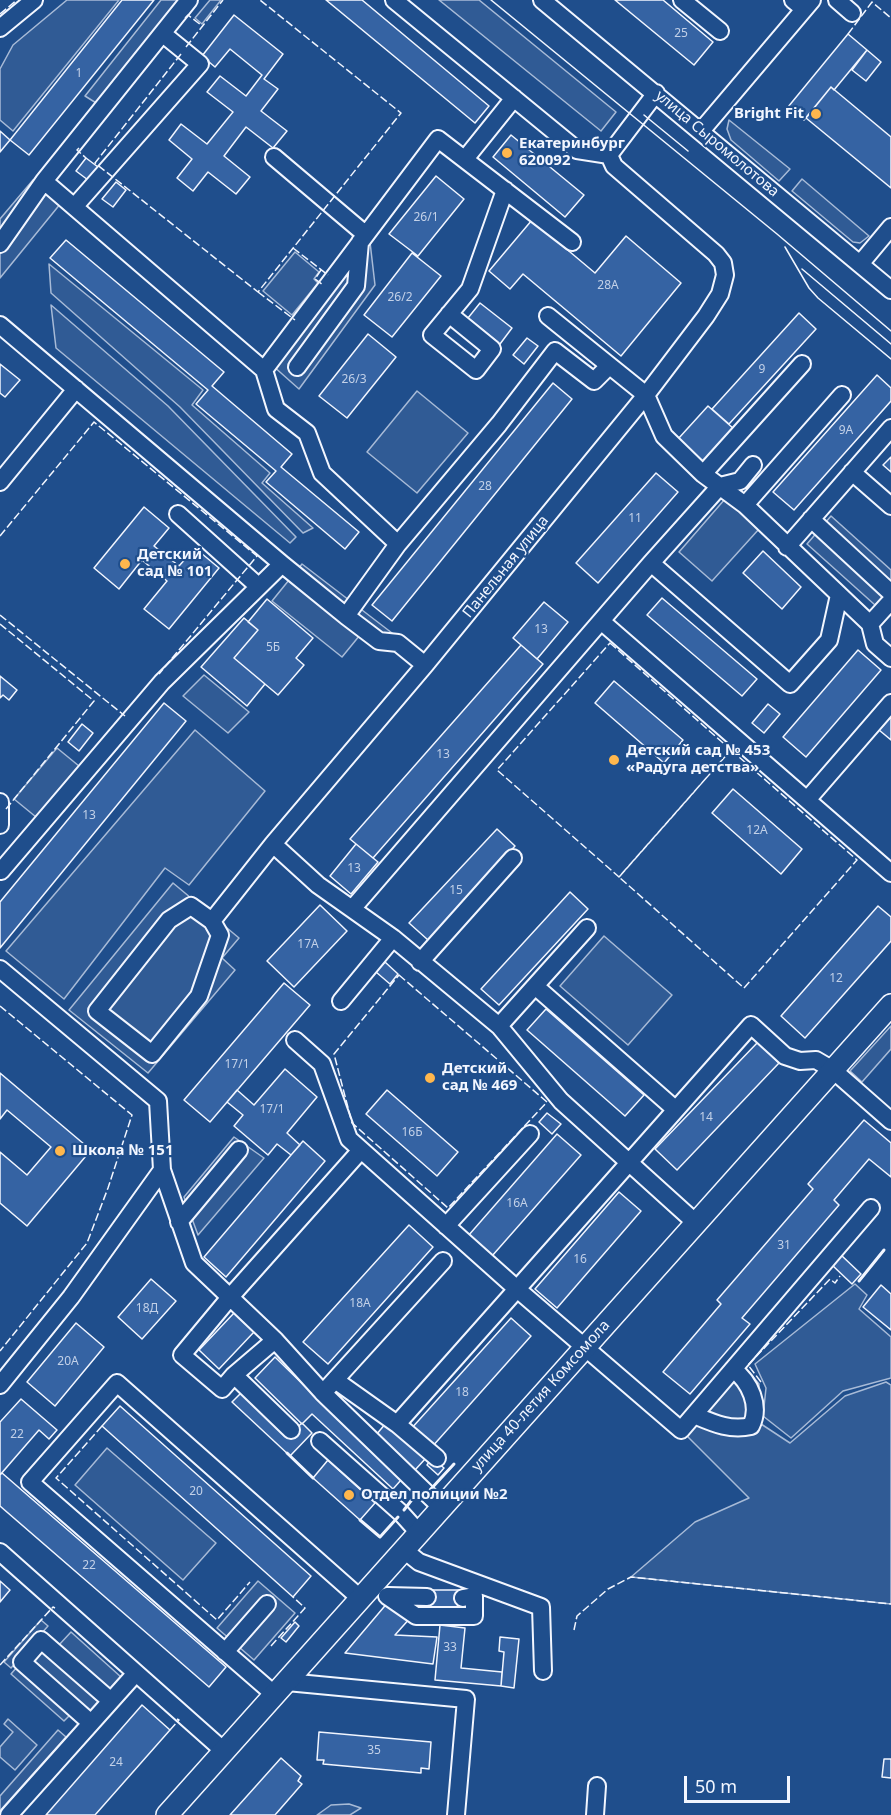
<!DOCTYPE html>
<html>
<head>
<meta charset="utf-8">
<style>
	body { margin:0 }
	#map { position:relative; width:891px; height:1815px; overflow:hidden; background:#1f4e8c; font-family:"Noto Sans",sans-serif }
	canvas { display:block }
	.scale { position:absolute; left:684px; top:1776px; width:106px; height:27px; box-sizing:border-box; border:3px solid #f2f6ff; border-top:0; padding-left:8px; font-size:18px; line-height:21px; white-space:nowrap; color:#f2f6ff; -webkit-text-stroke:4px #1f4e8c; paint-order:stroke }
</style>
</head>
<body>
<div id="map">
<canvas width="891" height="1815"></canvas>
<div class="scale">50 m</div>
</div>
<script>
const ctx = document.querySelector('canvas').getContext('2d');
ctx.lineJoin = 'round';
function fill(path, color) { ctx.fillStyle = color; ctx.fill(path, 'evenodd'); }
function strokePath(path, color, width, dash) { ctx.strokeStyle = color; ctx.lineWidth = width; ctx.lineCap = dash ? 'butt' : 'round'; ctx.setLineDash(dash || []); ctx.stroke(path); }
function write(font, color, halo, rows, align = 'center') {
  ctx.font = font + ' "Noto Sans",sans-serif'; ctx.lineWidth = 4.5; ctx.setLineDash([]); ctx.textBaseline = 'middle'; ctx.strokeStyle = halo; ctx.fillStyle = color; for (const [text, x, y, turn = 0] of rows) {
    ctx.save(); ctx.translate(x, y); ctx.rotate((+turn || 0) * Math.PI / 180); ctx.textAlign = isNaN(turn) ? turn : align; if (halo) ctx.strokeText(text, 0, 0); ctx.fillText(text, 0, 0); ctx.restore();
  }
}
const built = new Path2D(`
	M67 0H119L13 131 0 120V69L13 45Z
	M161 0H182L101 106 85 96Z
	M210 0H221L202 24 195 18Z
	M439 0H479L616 112 601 131Z
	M729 120 790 169 779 181 731 140 727 129Z
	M802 179 869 236 860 243 853 242 792 191Z
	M33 180 61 203 0 278V219Z
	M370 242 375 285 299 389 272 365Z
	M295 252 319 272 314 279 318 283 292 315 263 291Z
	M49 264 203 390 192 405 270 473 262 483 313 528 303 533 180 407 51 293Z
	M51 305 168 406 296 537 290 543 56 348Z
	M417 391 468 433 417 493 367 452Z
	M725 499 759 529 712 581 679 552Z
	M831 516 891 570V587L875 605 807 544Z
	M302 564 392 633 383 645 360 635 342 657 272 601Z
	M204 675 249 712 228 733 183 696Z
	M195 730 265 791 189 885 165 868 64 999 6 951Z
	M57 748 79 766 36 817 14 799Z
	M173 883 239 938 222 958 235 970 148 1073 69 1010Z
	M604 936 672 995 628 1045 560 986Z
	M891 1026V1049L862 1082 850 1071Z
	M234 1137 264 1158 198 1235 184 1197Z
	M855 1284 867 1295 859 1309 891 1337V1378L843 1391 791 1438 763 1416 766 1388 755 1364Z
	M740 1361 759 1384 758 1422 790 1443 845 1396 886 1382 891 1385V1604L631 1577 695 1522 749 1498 681 1430Z
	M107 1448 216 1543 183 1580 75 1485Z
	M258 1581 295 1613 254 1660 217 1628Z
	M41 1620 48 1626 11 1668 4 1662Z
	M71 1632 121 1677 108 1691 58 1646Z
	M42 1646 103 1700 90 1714 29 1660Z
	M17 1667 71 1714 64 1721 11 1674Z
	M8 1719 37 1745 15 1770 0 1757V1747L13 1732 4 1724Z
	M58 1730 66 1737 0 1811V1796Z
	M349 1804 361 1808 350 1815H317L331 1805Z`);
fill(built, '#305b95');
strokePath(built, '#a8bbd7', 1.5);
const building = new Path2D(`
	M122 0H154L29 155 10 140Z
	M326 0H362L489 106 475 123Z
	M615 0H663L713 42 694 65Z
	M234 15 283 54 264 79 278 89 261 111 287 131 273 148 246 127 224 156 250 177 236 194 208 172 193 191 177 178 192 159 169 140 181 124 207 144 233 112 207 92 220 76 246 96 262 75 230 49 215 67 202 56Z
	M848 34 867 50 834 90 831 87 804 120 788 107Z
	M867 50 881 62 866 81 852 70Z
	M831 87 891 137V188L806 118Z
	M0 131 10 140 0 152Z
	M511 135 584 195 565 217 493 157Z
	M86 158 98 167 88 180 76 171Z
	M436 176 464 199 418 256 389 234Z
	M116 182 126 190 113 207 102 199Z
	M532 220 595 273 626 236 681 283 621 356 523 274 510 289 489 271Z
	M66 240 224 372 212 386 292 454 281 467 359 532 345 549 266 482 276 471 196 404 208 390 50 258Z
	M412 253 441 276 392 337 364 315Z
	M480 303 512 328 500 344 468 318Z
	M799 313 816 329 729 424 712 409Z
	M368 334 396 357 347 418 319 396Z
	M527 338 538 346 524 364 513 355Z
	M0 364 20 380 5 397 0 393Z
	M877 375 891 388V401L794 510 773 492Z
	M553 383 572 399 392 621 372 605Z
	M708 406 734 429 703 463 678 439Z
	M891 457V472L883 465Z
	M656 473 678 492 598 583 576 563Z
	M144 507 169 528 154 546 179 566 195 548 219 568 169 629 144 609 167 581 142 560 119 589 94 568Z
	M763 551 801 587 782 609 743 573Z
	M662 598 757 679 742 696 647 615Z
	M267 599 313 638 296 658 304 665 278 695 234 658 258 630 248 622Z
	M544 602 568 622 537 659 513 638Z
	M244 618 258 630 234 658 265 684 247 706 201 667Z
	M521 645 543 664 373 858 350 839Z
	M858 650 881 670 806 757 783 737Z
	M0 676 17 690 9 700 3 695 0 698Z
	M614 681 683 740 664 763 595 703Z
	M164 703 186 721 0 948V902Z
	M768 704 780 714 764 733 752 723Z
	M891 717V740L879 730Z
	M82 724 93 733 79 751 68 742Z
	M733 789 802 849 781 874 712 813Z
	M497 829 515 846 428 940 409 923Z
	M356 844 378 862 351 894 330 876Z
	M570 892 588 909 499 1005 481 989Z
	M320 905 347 931 294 987 267 961Z
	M878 906 891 917V941L805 1038 781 1016Z
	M385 962 398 974 390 984 376 972Z
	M284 983 310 1005 210 1122 184 1100Z
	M546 1009 644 1095 625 1116 527 1030Z
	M758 1042 779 1063 677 1170 655 1149Z
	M285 1069 317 1097 287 1133 300 1145 291 1155 277 1144 268 1155 234 1126 243 1115 227 1102 237 1090 254 1105Z
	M0 1073 91 1150 27 1226 0 1203V1152L27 1175 51 1147 7 1110 0 1119Z
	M387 1090 458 1152 437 1176 366 1114Z
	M547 1113 561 1124 552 1134 539 1122Z
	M864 1120 891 1143V1177L869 1159 834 1200 839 1205 742 1318 750 1324 690 1394 663 1372 721 1304 717 1300 813 1189 808 1184Z
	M557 1134 581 1155 492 1256 468 1236Z
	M303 1141 325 1161 226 1277 204 1257Z
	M619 1192 641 1211 557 1308 535 1289Z
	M409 1225 433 1247 328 1364 303 1342Z
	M841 1255 861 1274 852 1284 832 1265Z
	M151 1279 176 1301 142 1339 118 1317Z
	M881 1285 891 1294V1330L863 1307Z
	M234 1313 254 1332 219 1369 199 1350Z
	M511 1318 531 1336 431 1448 410 1430Z
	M76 1323 104 1347 55 1406 27 1382Z
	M275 1357 401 1480 393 1489 312 1414 302 1424 255 1378Z
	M242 1392 288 1436 302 1423 312 1433 290 1456 232 1402Z
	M21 1399 57 1430 49 1439 39 1430 0 1475V1422Z
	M120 1406 311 1576 293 1597 102 1426Z
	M386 1423 426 1458 415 1470 376 1435Z
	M432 1458 444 1468 438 1475 427 1465Z
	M328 1460 375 1503 360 1520 313 1478Z
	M2 1473 226 1667 209 1687 0 1506V1475Z
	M0 1581 10 1590 0 1602Z
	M427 1590H463V1608H427Z
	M389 1601 411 1617 395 1635 437 1637 433 1664 345 1653Z
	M295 1622 299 1626 286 1642 281 1638Z
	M440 1625 465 1628 461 1668 502 1672 501 1686 435 1680Z
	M500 1637 519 1639 514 1688 501 1686 504 1652 499 1651Z
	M142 1705 170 1730 95 1815H46Z
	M319 1732 431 1742 429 1769 421 1768V1773L323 1764 324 1760H317Z
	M281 1758 301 1776 298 1781 302 1784 275 1815H230Z
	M884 1759H891V1778L882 1777Z`);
fill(building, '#3563a3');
strokePath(building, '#f2f6ff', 1.5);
const minor = new Path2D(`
	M394 0 577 150 609 155
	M542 0 891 290
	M682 0 720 31
	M793 0 804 9
	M837 0 852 13
	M0 28 34 0
	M701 131 812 0
	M274 157 365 234
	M465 159 514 98
	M44 181 264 370 438 139 572 242
	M75 206 200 64 163 34
	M0 244 44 181 189 0
	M860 264 891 227
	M449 314 492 349 476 370 432 335 470 289 505 190
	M548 316 646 395 664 436 703 474 745 505 870 624 875 644 891 658
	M0 325 282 564 346 616 379 641 398 643 425 665
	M297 367 356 286 360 242
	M264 370 276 409 307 433 322 473 398 544
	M852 472 891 506
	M703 474 802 364
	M0 482 76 389
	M745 505 842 395
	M178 514 258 586
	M811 519 891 593
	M787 547 891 428
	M651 563 790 684 829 640 839 595
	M346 616 398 544 499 424 555 351 594 381 609 366
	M601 621 891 873
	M870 624 891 601
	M807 800 891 703
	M0 802V825
	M273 844 318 885 393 938 499 1026 561 1101 696 1223
	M1 871 162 682 282 564
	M191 906 212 921 220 935 199 996 152 1054 97 1011 169 920Z
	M352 909 651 563 720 486 740 481 753 465
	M212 921 273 844 425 665 646 395 706 316 720 294 725 275 723 263 716 254 614 166 609 155 656 93
	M420 962 513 858
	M0 969 158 1101 162 1170 194 1263 275 1340 323 1393 442 1508
	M535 986 675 1109
	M341 1001 393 938
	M499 1026 587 928
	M295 1040 322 1064 349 1139 517 1289 397 1424
	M871 1208 681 1430 517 1289 751 1025 785 1056 800 1061 816 1060 833 1070 891 1121
	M179 1222 239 1150
	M446 1226 530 1134
	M275 1340 234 1375 222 1389 182 1355 231 1296 361 1150
	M234 1375 291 1430
	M335 1380 397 1424 437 1458
	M0 1385 71 1297 162 1170
	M323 1393 443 1261
	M694 1415C713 1423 730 1431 751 1426 761 1406 750 1382 733 1369
	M320 1441 401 1513 419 1533
	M404 1550 419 1562 541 1607 543 1671
	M0 1552 224 1751
	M387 1596 416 1616H474V1596L463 1598
	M388 1596 427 1597
	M225 1652 267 1604
	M287 1682 466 1699 456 1815
	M275 1695 30 1482 117 1383 361 1599
	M91 1723 22 1662 41 1640 111 1701
	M9 1815 136 1673
	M595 1815 597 1786`);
const major = new Path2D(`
	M167 1815 891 1005`);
strokePath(minor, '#f2f6ff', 20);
strokePath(major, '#f2f6ff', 24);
strokePath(minor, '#1f4e8c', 16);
strokePath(major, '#1f4e8c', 21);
strokePath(new Path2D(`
	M491 0 777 234 891 331
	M644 115 688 151
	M785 247 809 288 818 298 891 359
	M802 269 891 344`), '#f2f6ff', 1.5);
strokePath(new Path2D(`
	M0 14 17 0
	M185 18 188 15 201 25
	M848 34 872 2 891 18
	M186 47 223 0
	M181 54 95 163 258 292 401 113 260 0
	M79 148 77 150 86 158
	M293 248 328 275
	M321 270 315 279 323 285
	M258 292 295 320
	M0 536 94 422 257 556 159 674
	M0 615 125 716
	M0 624 94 701 6 809
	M610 643 731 750 619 877 497 770Z
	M731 750 857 860 744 988 619 877Z
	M399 975 547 1102 448 1208 352 1123 334 1054Z
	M0 1006 132 1115 108 1188 87 1243 0 1351
	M761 1382 748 1365 830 1279 835 1283 840 1276
	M102 1426 56 1478 217 1620 250 1582
	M574 1630 577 1616 608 1589 631 1577 891 1604
	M271 1646 305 1608 293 1597
	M0 1665 53 1607 55 1608
	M170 1730 179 1720 177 1719`), '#f2f6ff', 1.5, [8, 3]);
strokePath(new Path2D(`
	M859 1281 884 1250
	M287 1453 313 1478
	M430 1490 454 1464
	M404 1510 417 1493 415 1492
	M360 1520 380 1537 398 1517`), '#f2f6ff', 3);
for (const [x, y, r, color] of [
	[816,114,6,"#ffb74d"],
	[507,153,6,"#ffb74d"],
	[125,564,6,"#ffb74d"],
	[614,760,6,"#ffb74d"],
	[430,1078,6,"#ffb74d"],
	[60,1151,6,"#ffb74d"],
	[349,1495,6,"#ffb74d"]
]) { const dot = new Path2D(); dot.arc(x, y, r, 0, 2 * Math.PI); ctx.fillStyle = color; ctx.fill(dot); strokePath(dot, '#1f4e8c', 2); }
write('12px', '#c3d1e8', null, [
	["25",681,34],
	["1",79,74],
	["26/1",426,218],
	["28А",608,286],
	["26/2",400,298],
	["9",762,370],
	["26/3",354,380],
	["9А",846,431],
	["28",485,487],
	["11",635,519],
	["13",541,630],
	["5Б",273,648],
	["13",443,755],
	["13",89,816],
	["12А",757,831],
	["13",354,869],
	["15",456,891],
	["17А",308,945],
	["12",836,979],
	["17/1",237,1065],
	["17/1",272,1110],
	["14",706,1118],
	["16Б",412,1133],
	["16А",517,1204],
	["31",784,1246],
	["16",580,1260],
	["18А",360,1304],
	["18Д",147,1309],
	["20А",68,1362],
	["18",462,1393],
	["22",17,1435],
	["20",196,1492],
	["22",89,1566],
	["33",450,1648],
	["35",374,1751],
	["24",116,1763]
]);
write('bold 15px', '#f2f6ff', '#1f4e8c', [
	["Bright Fit",804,114,"right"],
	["Екатеринбург",519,144],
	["620092",519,161],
	["Детский",137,555],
	["сад № 101",137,572],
	["Детский сад № 453",626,751],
	["«Радуга детства»",626,768],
	["Детский",442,1069],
	["сад № 469",442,1086],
	["Школа № 151",72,1151],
	["Отдел полиции №2",361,1495]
], 'left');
write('15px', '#f2f6ff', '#1f4e8c', [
	["улица Сыромолотова",717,144,40],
	["Панельная улица",506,567,-51],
	["улица 40-летия Комсомола",541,1396,-48]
]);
</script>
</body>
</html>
